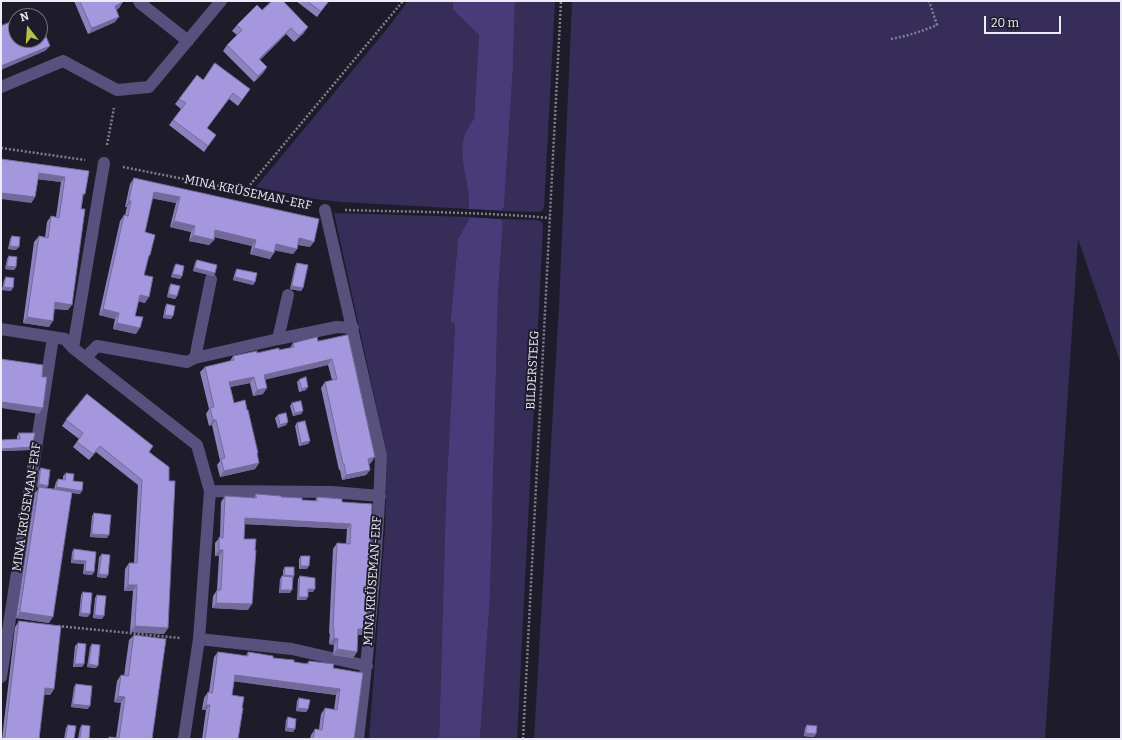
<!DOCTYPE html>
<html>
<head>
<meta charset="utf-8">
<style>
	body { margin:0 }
	#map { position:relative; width:1122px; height:740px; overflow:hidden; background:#1e1c2a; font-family:Bitter,serif }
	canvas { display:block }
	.frame { position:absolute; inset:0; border:2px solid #edecf6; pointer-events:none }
	.north { position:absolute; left:8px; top:8px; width:40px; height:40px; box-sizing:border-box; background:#1e1c2a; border:1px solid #716f7c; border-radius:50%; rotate:343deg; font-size:11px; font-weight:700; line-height:16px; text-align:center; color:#edecf6 }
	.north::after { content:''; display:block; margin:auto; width:14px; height:18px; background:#bac045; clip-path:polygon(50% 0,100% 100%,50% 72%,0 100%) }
	.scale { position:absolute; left:984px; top:16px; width:77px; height:18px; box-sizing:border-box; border:2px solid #edecf6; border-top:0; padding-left:5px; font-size:12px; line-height:14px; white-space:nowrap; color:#edecf6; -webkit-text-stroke:3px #1e1c2a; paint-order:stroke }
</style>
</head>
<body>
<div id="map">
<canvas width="1122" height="740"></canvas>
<div class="frame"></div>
<div class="north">N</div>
<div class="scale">20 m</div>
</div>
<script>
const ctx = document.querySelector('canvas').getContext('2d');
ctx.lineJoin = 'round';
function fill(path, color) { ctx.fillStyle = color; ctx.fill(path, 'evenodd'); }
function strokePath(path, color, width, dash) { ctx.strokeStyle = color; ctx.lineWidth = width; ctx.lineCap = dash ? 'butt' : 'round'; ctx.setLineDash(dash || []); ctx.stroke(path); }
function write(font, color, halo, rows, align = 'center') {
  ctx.font = font + ' Bitter,serif'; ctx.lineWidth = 4; ctx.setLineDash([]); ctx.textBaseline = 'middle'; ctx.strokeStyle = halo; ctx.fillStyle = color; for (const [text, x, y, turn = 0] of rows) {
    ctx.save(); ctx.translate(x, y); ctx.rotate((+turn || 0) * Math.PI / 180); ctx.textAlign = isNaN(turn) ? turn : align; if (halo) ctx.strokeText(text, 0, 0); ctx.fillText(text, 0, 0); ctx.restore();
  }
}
fill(new Path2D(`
	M408 1H453V10L479 35 474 119C451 147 471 178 469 209L341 202 315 199 256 187 387 29Z
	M515 1H555L544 208 542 211 539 212 502 211V208H504L513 67Z
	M572 1H1121V364L1078 239 1045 739H534L559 306Z
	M334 213 469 217V219L458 239 451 317V322L455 324 446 498 439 739H369L385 529 387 454Z
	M501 219 537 220 542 222 543 227 517 739H480L490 597 498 296 503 221H501Z`), '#372d59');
fill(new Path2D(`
	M453 1H515L513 67 504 208H502V211L469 209C471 177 450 148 474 119L479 35 453 10Z
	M469 217 501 219V221H503L498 296 490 597 480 739H439L446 498 455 324 451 322V317L458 239 469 219Z`), '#493b79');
fill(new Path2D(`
	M467 209H469L504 211 502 213 469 211Z
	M469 215 502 217 503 219 467 217Z`), '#1e1c2a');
strokePath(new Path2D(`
	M891 39C908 36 922 31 937 25L929 1
	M107 145 114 108
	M1 148 85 160
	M123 167 245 191 308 206
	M245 191 403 1
	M345 210C413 212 482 212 550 218
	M58 626 180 638
	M523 739 561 1`), '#807f8b', 2.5, [2, 2]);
strokePath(new Path2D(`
	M139 1 140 3 188 41
	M1 87 63 61 117 90 149 87 221 1
	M325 210 381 455C378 550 369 645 358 739
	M1 329 65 339 73 348 197 445 210 491 199 639 184 739
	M278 339 288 295
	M73 348 104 163
	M86 357 97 346 187 362 195 358 278 339 337 327 353 328
	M195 358 211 279
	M210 491 332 492 380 496
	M199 639 292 649 367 666
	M1 677 53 337`), '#58507d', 12);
fill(new Path2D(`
	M74 1H123L119 8 116 10 115 22 88 34Z
	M296 1H329L317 17Z
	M262 10 304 33 294 42 286 34 260 60 267 67 263 73 254 82 223 51 227 45 237 35 232 31 237 25Z
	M203 80 250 89 238 106 229 99 207 128 216 135 204 152 169 125 181 109 175 104 179 99Z
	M1 159 89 171 83 198 68 310 54 309 49 327 23 323 34 242 39 236 45 237 47 222 51 216 56 217 61 182 38 179 35 197 31 203Z
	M134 178 310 247 298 245 297 249 293 254 275 250 270 259 250 254 252 246 214 237V240L209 245 189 241 191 232 170 227 176 203 152 198 145 232 150 255 148 258 144 275 145 303 138 301 135 316 136 334 113 329 115 319 99 315 120 221 124 215H125L127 207H125L130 184Z
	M12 236 16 250 8 249 10 239Z
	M9 256 16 267 14 270 5 269 7 259Z
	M197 260 215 273 213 276 193 271 195 263Z
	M297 263 303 288 301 291 290 289 295 266Z
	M176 264 182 276 180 279 171 277 174 267Z
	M237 269 255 282 253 285 233 280 235 272Z
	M6 277 11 291 2 290 4 280Z
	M171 284 177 296 175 299 167 297 169 287Z
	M167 304 173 316 171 319 163 318 165 307Z
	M348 335 371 463 369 464 370 470 366 475 342 480 340 470H339L321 388 325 382 332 380 328 365 265 379 263 394 253 396 250 383 230 387 234 403 257 454 259 463 255 469 220 477 217 465 220 461 212 425 209 426 206 414 209 409 200 372 205 367 230 361 233 356 279 350 290 348 293 343 318 341Z
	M299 380 306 390 299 392 297 382Z
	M292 403 303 411 301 414 293 416 290 406Z
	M278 415 288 422 286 425 278 428 275 418Z
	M66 420 150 452 169 481 168 628 164 634 130 632 133 591H124L125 569 129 563H134L138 485 96 452 89 460 73 447 79 439 62 426Z
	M297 423 310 441 308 444 299 446 295 426Z
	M19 433 30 450 1 451V440L17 439V436Z
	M41 468 48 486 46 488 54 489 56 482 58 479H63V476L66 473 73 481 80 494 72 493 49 623 16 618 35 493 39 488 37 487 39 471Z
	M256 494 302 500 315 501 317 497 342 502 372 504 366 629 362 635H358L357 652 353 658 333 655 334 645 329 644 330 633 329 634 333 549 337 543 346 544 347 529 245 524 244 539 248 610 212 608 213 596 217 590 219 556H215V543L220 537 221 502 225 496 254 498Z
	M94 513 107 538 90 537 92 516Z
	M74 549 96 552 94 572 92 575 83 574 84 564 71 563 72 552Z
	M102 554 108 575 106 578 97 577 99 557Z
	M301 556 307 569H299V559Z
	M285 567 294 576 293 578 290 593H279L280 579 282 576H283V570Z
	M300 576 313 592H308L306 600H297L298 579Z
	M83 592 88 617 79 616 81 595Z
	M97 595 102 619 93 618 95 598Z
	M19 621 54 689 50 695 44 694 39 739H2L15 627Z
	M134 635 152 739H108L109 737 116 738 121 703 114 702 117 681 121 675 124 676 129 640Z
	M78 643 84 664 82 667H73L75 646Z
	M92 644 96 668 87 667 90 647Z
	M218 652 246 656 248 652 294 662 306 664 309 661 333 668 354 739H310L311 735 315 729H319L321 714 325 708 334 710 336 695 234 681 232 695 238 739H202L206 710H202L204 698 208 692H209L214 657Z
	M76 684 88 709 71 707 74 687Z
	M299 698 308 709 306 712 296 711 297 701Z
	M288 717 295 729 293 732 285 731 286 720Z
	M68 725 74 739H64L66 728Z
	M82 725 89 739H78L80 728Z
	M807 725 814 737 804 736 805 728Z`), '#8d82bf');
fill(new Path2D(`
	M123 2 119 8 111 12 115 6Z
	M119 17 115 22 88 34 92 28Z
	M308 27 304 33 294 42 299 36Z
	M291 28 286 34 255 65 259 59Z
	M50 46 45 51 1 70V66Z
	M267 67 263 73 254 82 258 76Z
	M39 173 65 177 61 182 35 179Z
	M154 192 180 197 176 203 150 198Z
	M1 193 35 197 31 203 1 199Z
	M129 201H131L127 207H125Z
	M174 221 195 226 191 232 170 227Z
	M215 230 256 240 252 246 211 236Z
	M193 235 214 240 209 245 189 241Z
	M299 238 314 242 310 247 295 244Z
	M276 244 297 249 293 254 272 250Z
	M10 246 19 247 16 250 8 249Z
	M254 248 274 253 270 259 250 254Z
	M7 266 16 267 14 270 5 269Z
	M195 268 215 273 213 276 193 271Z
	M173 274 182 276 180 279 171 277Z
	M235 277 255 282 253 285 233 280Z
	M292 286 303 288 301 291 290 289Z
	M4 287 13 288 11 291 2 290Z
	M169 294 177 296 175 299 167 297Z
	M140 295 149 297 145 303 136 301Z
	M55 302 72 305 68 310 51 308Z
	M103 309 119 313 115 319 99 315Z
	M165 315 173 316 171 319 163 318Z
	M27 317 53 321 49 327 23 323Z
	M117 323 140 328 136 334 113 329Z
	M332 359 328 365 260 381 264 375Z
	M254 377 250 383 225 388 229 382Z
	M308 387 306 390 299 392 302 389Z
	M267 388 263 394 253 396 257 390Z
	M1 402 43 408 39 414 1 408Z
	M303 411 301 414 293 416 295 413Z
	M213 420H216L212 425 209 426Z
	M288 422 286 425 278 428 280 425Z
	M310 441 308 444 299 446 301 443Z
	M32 447 30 450 1 451V449Z
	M375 457 371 463 363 465 368 459Z
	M259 463 255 469 220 477 224 471Z
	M370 470 366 475 342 480 346 475Z
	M39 484 48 486 46 489 37 487Z
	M56 487 82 491 80 494 54 490Z
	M245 518 351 524 347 529 241 524Z
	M92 534 109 535 107 538 90 537Z
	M219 550H223L219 556H215Z
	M73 560 86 561 84 564 71 563Z
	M301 566H309L307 569H299Z
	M85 571 94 572 92 575 83 574Z
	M99 574 108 575 106 578 97 577Z
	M285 575 294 576 292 579 283 578Z
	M128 585H137L133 591H124Z
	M308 589H315L313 592H306Z
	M281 590H292L290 593H279Z
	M299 597H308L306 600H297Z
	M216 603 252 604 248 610 212 608Z
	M20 612 53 617 49 623 16 618Z
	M81 613 90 614 88 617 79 616Z
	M95 615 104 616 102 619 93 618Z
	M135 626 168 628 164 634 130 632Z
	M358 629H366L362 635H354Z
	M334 638 338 639 334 645 329 644Z
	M337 649 357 652 353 658 333 655Z
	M75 664H84L82 667H73Z
	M89 664 98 666 96 668 87 667Z
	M235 675 340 689 336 695 231 681Z
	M45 688 54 689 50 695 41 694Z
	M118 696 125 697 121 703 114 702Z
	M73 704 90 706 88 709 71 707Z
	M206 705H210L206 710H202Z
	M298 708 308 709 306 712 296 711Z
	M287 728 295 729 293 732 285 731Z
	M806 733 816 734 814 737 804 736Z`), '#736a9b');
const building = new Path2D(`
	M80 1H123V2L115 6 119 17 92 28Z
	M272 1H283L308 27 299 36 291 28 259 59 267 67 258 76 227 45 242 30 237 25 257 5 262 10Z
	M307 1H329L321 11Z
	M36 11 38 16H25Z
	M16 20V40H40V22L50 46 1 66V26Z
	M215 63 250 89 242 100 233 93 207 128 216 135 208 146 173 120 186 103 179 99 197 75 203 80Z
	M1 159 89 171 85 194H83L81 209H85L72 305 55 302 53 321 27 317 39 236 48 238 51 216 59 218 65 177 39 173 35 197 1 193Z
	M134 178 319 219 314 242 299 238 297 249 276 244 274 253 254 248 256 240 215 230 214 240 193 235 195 226 174 221 180 197 154 192 145 232 155 235 150 255H149L144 275 153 277 149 297 140 295 135 316 143 317 140 328 117 323 119 313 103 309 124 215 128 216 131 201H129Z
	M12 236 20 237 19 247 10 246Z
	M9 256 17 257 16 267 7 266Z
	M197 260 217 265 215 273 195 268Z
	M297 263 308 265 303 288 292 286Z
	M176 264 184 266 182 276 173 274Z
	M237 269 257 273 255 282 235 277Z
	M6 277 14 278 13 288 4 287Z
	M171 284 180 286 177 296 169 294Z
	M167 304 175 306 173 316 165 315Z
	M348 335 375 457 368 459 370 470 346 475 344 464H343L325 382 337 379 332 359 264 375 267 388 257 390 254 377 229 382 234 403 245 400 247 410H248L258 453H257L259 463 224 471 221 459 225 458 216 420H213L210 408 214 407 205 367 234 360 233 356 257 351V353L279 348V350L294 347 293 343 317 337 318 341Z
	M1 359 43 365 42 377H47L43 408 1 402Z
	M306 377 308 387 302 389 299 380Z
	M87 394 153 446 149 452 169 467V481H175L168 628 135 626 137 585H128L129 563H137L142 480 100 446 93 454 77 442 83 433 66 420Z
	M301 401 303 411 295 413 292 403Z
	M286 413 288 422 280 425 278 415Z
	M305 421 310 441 301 443 297 423Z
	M19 433H35L32 447 1 449V440L20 439Z
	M41 468 50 470 48 486 39 484Z
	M66 473 74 474 73 481 83 482 82 491 56 487 58 479 65 480Z
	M39 487 72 492 53 617 20 612Z
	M256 494 281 496V497L302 498V500L317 501V497L342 499V502L372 504 366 629H358L357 652 337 649 338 639 334 638V628H333L337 543 350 544 351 524 245 518 244 539H256L255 550H256L252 604 216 603 217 590H221L223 550H219V537L223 538 225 496 256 498Z
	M94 513 111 515 109 535 92 534Z
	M74 549 96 552 94 572 85 571 86 561 73 560Z
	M102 554 110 555 108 575 99 574Z
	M301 556H310L309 566H301Z
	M285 567H294V576L285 575Z
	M282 576 293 577 292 590H281Z
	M300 576 315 578V589H308V597H299Z
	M83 592 92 593 90 614 81 613Z
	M97 595 106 596 104 616 95 615Z
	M19 621 61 626 54 689 45 688 39 739H5Z
	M134 635 166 639 152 739H109V737L119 738 125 697 118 696 121 675 128 676Z
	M78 643 86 644 84 664H75Z
	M92 644 100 645 98 666 89 664Z
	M218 652 248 656V652L261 654 273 656V658L294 660V662L308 664 309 661 334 664 333 668 363 673 354 739H313L315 729 322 730 325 708 337 710 340 689 235 675 232 695 244 697 242 708H243L238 739H205L210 705H206L208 692 212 693Z
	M76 684 92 686 90 706 73 704Z
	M299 698 310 700 308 709 298 708Z
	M288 717 296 719 295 729 287 728Z
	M68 725 76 726 74 739H66Z
	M82 725 90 726 89 739H80Z
	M807 725 817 726 816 734 806 733Z`);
fill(building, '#a497de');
strokePath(building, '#736a9b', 1);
write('12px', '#edecf6', '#1e1c2a', [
	["MINA KRÜSEMAN-ERF",248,193,12],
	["BILDERSTEEG",533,370,-87],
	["MINA KRÜSEMAN-ERF",27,507,-81],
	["MINA KRÜSEMAN-ERF",373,581,-86]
]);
</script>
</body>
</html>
